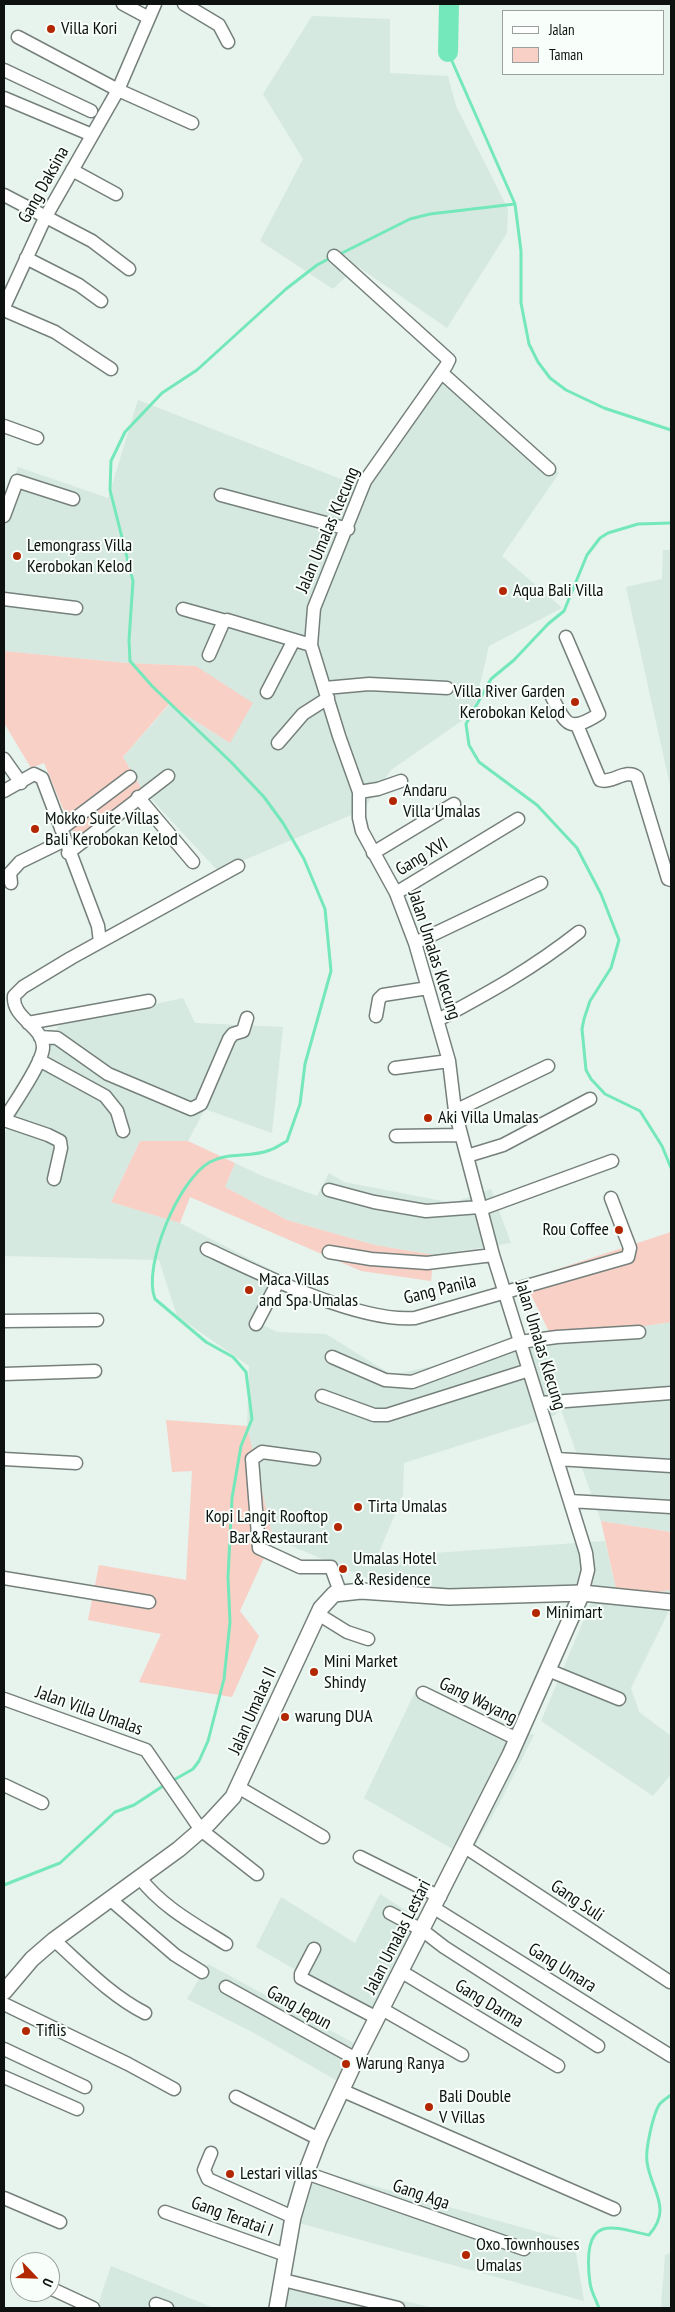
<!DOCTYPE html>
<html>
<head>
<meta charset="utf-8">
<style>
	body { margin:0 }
	#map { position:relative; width:675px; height:2312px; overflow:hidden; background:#e7f3ed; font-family:"PT Sans Narrow",sans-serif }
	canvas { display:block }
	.frame { position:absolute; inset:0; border:5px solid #0d1110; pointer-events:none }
	.legend { position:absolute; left:502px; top:10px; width:162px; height:65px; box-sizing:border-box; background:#f8fffb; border:1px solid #9aa09d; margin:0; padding:6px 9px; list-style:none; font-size:15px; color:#0d1110 }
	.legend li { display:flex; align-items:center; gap:10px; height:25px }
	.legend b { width:25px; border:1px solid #9aa09d }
	.north { position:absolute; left:10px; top:2252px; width:50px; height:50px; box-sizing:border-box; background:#f8fffb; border:1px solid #9aa09d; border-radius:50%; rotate:114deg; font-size:14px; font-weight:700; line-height:20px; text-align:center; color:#0d1110 }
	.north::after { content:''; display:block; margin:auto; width:18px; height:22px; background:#b22700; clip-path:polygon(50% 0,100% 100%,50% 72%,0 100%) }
</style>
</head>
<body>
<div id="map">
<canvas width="675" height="2312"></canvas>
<div class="frame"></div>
<ul class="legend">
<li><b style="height:6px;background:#fff"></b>Jalan</li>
<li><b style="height:14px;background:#f8d0c6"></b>Taman</li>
</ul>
<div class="north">U</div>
</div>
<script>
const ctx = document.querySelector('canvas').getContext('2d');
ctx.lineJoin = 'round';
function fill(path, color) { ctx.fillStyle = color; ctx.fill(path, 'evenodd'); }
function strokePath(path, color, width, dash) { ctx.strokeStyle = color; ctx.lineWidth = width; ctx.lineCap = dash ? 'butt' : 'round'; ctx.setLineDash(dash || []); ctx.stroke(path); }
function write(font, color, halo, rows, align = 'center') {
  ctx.font = font + ' "PT Sans Narrow",sans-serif'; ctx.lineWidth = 4; ctx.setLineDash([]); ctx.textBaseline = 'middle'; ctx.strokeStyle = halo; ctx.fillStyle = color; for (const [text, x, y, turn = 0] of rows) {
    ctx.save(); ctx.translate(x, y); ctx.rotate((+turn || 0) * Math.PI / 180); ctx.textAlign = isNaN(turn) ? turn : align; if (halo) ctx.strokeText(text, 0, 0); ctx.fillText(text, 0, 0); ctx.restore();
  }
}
fill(new Path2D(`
	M312 16 390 19V73L448 76 456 106 508 209 507 233 447 328 357 266 333 289 260 241 303 159 263 94Z
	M447 374 559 473 502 556 562 608 489 646 473 713 391 770 363 810 218 871 142 789 123 757 170 704 230 743 196 666 127 663 4 651V512L18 467 108 498 138 400 364 488Z
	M663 550H671V790L626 587 662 579Z
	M183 998 195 1023 283 1027 272 1133 205 1109 188 1141H140L111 1202 180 1223 287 1278 257 1322 277 1332 326 1334 392 1375 553 1340 671 1322V1532L601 1521 561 1410 553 1416 404 1463 403 1495 377 1557 605 1541 618 1598 671 1590V1607L631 1688 639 1712 671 1736V1774L653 1796 541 1721 593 1598 423 1589 369 1579 273 1538 247 1426 249 1366 177 1316 159 1260 4 1256V1135L59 1025Z
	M235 1163 262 1176 317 1196 329 1173 344 1182 453 1203 491 1189 511 1243 434 1255 375 1245 287 1220 225 1187Z
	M417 1688 534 1735 498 1806 468 1858 364 1798Z
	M380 1894 427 1924 383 2020 256 1947 281 1897 355 1943Z
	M208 1964 361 2047 341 2083 254 2033 187 1999Z
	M313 2169 574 2242 584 2301 299 2223Z
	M671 2253V2308H661L665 2255Z
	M111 2266 214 2308H97Z
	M286 2274 434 2308H277Z`), '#d5e9e0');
fill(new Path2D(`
	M4 651 127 663 196 666 253 703 230 743 169 704 123 757 142 789 78 845 44 763 31 768 4 723Z
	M140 1141H188L235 1163 225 1187 287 1220 375 1245 434 1255 431 1281 361 1271 190 1197 180 1223 111 1202Z
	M671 1232V1322L553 1340 524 1280Z
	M166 1420 247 1426 273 1538 240 1611 259 1636 232 1697 139 1682 161 1634 88 1620 99 1565 186 1580 192 1471 172 1472Z
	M601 1521 671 1532V1590L618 1598Z`), '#f8d0c6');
strokePath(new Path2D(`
	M448 52 515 204 521 251V303L529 344 538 362 550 378 566 390 604 408 671 430
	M338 255 410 219 430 214 515 204
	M671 523 638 524 608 533 600 538 587 555 564 611 548 624 514 660 491 679 466 724 469 745 479 762 537 805 577 848 601 894 619 940 611 968 590 1001 584 1019 582 1029 586 1070 591 1079 605 1094 640 1111 662 1146 671 1168
	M172 1781 193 1769 199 1761 208 1741 224 1679 230 1622 228 1577 232 1498 241 1446 252 1419 246 1372 233 1357 206 1342 155 1299C142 1266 179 1179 210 1162 228 1152 251 1158 270 1150 276 1148 281 1144 287 1141L300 1104 305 1064 331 971 325 909 304 859 283 823 264 797 232 763 152 686 130 661 129 640 133 581 110 490 111 461 125 432 162 393 197 370 286 289 317 265 332 257
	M4 1885 60 1863 115 1812 134 1805 166 1784
	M599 2308C596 2300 591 2291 590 2283 588 2268 585 2235 603 2229 616 2225 636 2233 649 2235 673 2208 651 2191 647 2162 645 2150 653 2115 659 2105 662 2101 667 2098 671 2095`), '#74e8bb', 3);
strokePath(new Path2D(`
	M448 52 449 4`), '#74e8bb', 20);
const minor = new Path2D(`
	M123 4 149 18
	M184 4 219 25 228 42
	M18 37 118 90 192 123
	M4 70 91 111
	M4 98 92 135
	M72 170 116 194
	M4 195 92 241 129 269
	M334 256 449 360 446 366 365 481 314 608 311 645 339 736 359 792V818L362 831 396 893 415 943 449 1061 455 1111 493 1255 586 1553 588 1570 582 1593
	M26 258 79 285 101 301
	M4 307 45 218 118 90 155 4
	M4 310 55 332 111 369
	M442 373 549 469
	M4 426 37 438
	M221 495 348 529
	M4 516 17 481 73 499
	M4 599 76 608
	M183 609 226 621
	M209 655 223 623 227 620 311 645
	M325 688 369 684 447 688
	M267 692 294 640
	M552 697C566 725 569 733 599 714L566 637
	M577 725 600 780C612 784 626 768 637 777L668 879 671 880
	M278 743 303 714 328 698
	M4 759 21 783
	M4 791 34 774 42 778 98 926 100 942
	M359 792 378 789 401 781
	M138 797 193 862
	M61 829 130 777
	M68 853 168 776
	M373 853 454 804
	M11 883 10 873 20 862 65 840
	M396 893 518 819
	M415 943 541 883
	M376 1016 379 999 383 995 428 988
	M438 1020C490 992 532 969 579 932
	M28 1023 149 1001
	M40 1037 57 1038 108 1074 191 1109 201 1104 229 1039 233 1034 243 1031 247 1018
	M39 1060 105 1096 117 1111 123 1131
	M395 1068 449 1061
	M455 1111 548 1066
	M396 1136 461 1135
	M467 1156 503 1145 590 1099
	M54 1179 61 1148 60 1141 48 1135 4 1120C13 1105 42 1064 43 1048 44 1026 12 1019 14 996L23 987 71 958 238 866
	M329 1190 374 1202 426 1211 480 1207
	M481 1209 612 1161
	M207 1249C258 1273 359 1323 415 1318L628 1257 630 1248 611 1198
	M329 1252 371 1259 427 1263 493 1255
	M4 1321 97 1320
	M256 1324 278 1282
	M332 1357 385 1380 412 1382 520 1342 557 1337 639 1332
	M4 1374 95 1371
	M322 1396 374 1415H387L529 1370
	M540 1403 671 1393
	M4 1459 76 1463
	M314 1459 262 1452 252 1459 259 1548 300 1567H331L340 1592
	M557 1459 671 1466
	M570 1501 671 1507
	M4 1578 149 1602
	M318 1614 347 1632 368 1639
	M548 1670 619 1699
	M423 1693 517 1739
	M4 1699 146 1750 201 1830 257 1874
	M4 1785 42 1803
	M238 1787 323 1837
	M465 1847 670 1982
	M360 1857 440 1897
	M140 1878C162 1907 196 1925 226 1944
	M111 1900 175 1955 202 1972
	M434 1908 671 2056
	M390 1913 422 1930 444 1947 598 2046
	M54 1940C83 1966 110 1995 145 2013
	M314 1949 301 1974V1978L377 2018
	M402 1972 558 2066
	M226 1987 356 2059
	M4 2004 128 2064 174 2089
	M382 2009 462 2055
	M4 2049 85 2087
	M4 2077 77 2109
	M341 2090 614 2209
	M236 2097 319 2139
	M211 2153 204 2170 208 2179 293 2217
	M306 2173 524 2249
	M4 2198 60 2222
	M165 2212 286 2255
	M283 2280 398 2308
	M50 2288 93 2308
	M156 2304 167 2308`);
const tertiary = new Path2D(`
	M4 1992 32 1959 54 1940 179 1849 209 1823 233 1797 321 1608 334 1594 361 1591 449 1597 582 1593 671 1602
	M277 2308 293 2217 306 2173 319 2139 356 2059 510 1755 582 1593`);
strokePath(minor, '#76807b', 15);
strokePath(tertiary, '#76807b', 18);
strokePath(minor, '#fff', 12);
strokePath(tertiary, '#fff', 15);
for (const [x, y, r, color] of [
	[51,29,5,"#b22700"],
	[17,556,5,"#b22700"],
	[503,591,5,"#b22700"],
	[575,702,5,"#b22700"],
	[393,801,5,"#b22700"],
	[35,829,5,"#b22700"],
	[428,1118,5,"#b22700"],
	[619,1230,5,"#b22700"],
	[249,1290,5,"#b22700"],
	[358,1507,5,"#b22700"],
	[338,1527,5,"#b22700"],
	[343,1569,5,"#b22700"],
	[536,1613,5,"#b22700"],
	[314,1672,5,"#b22700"],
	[285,1717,5,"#b22700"],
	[26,2031,5,"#b22700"],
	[346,2064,5,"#b22700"],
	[429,2107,5,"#b22700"],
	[230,2174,5,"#b22700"],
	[466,2255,5,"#b22700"]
]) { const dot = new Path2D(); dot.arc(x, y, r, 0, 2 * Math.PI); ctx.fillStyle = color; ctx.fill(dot); strokePath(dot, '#f8fffb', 2); }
write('18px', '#0d1110', '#f8fffb', [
	["Villa Kori",61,29],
	["Lemongrass Villa",27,546],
	["Kerobokan Kelod",27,567],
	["Aqua Bali Villa",513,591],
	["Villa River Garden",565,692,"right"],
	["Kerobokan Kelod",565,713,"right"],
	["Andaru",403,791],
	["Villa Umalas",403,812],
	["Mokko Suite Villas",45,819],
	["Bali Kerobokan Kelod",45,840],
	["Aki Villa Umalas",438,1118],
	["Rou Coffee",609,1230,"right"],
	["Maca Villas",259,1280],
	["and Spa Umalas",259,1301],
	["Tirta Umalas",368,1507],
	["Kopi Langit Rooftop",328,1517,"right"],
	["Bar&Restaurant",328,1538,"right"],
	["Umalas Hotel",353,1559],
	["& Residence",353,1580],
	["Minimart",546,1613],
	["Mini Market",324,1662],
	["Shindy",324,1683],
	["warung DUA",295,1717],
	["Tiflis",36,2031],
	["Warung Ranya",356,2064],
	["Bali Double",439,2097],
	["V Villas",439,2118],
	["Lestari villas",240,2174],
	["Oxo Townhouses",476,2245],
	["Umalas",476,2266]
], 'left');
write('18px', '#0d1110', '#f8fffb', [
	["Gang Daksina",44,185,-61],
	["Jalan Umalas Klecung",328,530,-67],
	["Gang XVI",422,857,-31],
	["Jalan Umalas Klecung",434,955,72],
	["Gang Panila",440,1290,-14],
	["Jalan Umalas Klecung",540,1345,73],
	["Gang Wayang",478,1701,26],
	["Jalan Villa Umalas",89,1711,20],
	["Jalan Umalas II",253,1711,-66],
	["Gang Suli",577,1901,34],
	["Jalan Umalas Lestari",398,1937,-63],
	["Gang Umara",562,1968,32],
	["Gang Darma",489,2004,31],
	["Gang Jepun",299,2008,29],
	["Gang Aga",421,2195,19],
	["Gang Teratai I",232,2217,20]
]);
</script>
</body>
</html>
